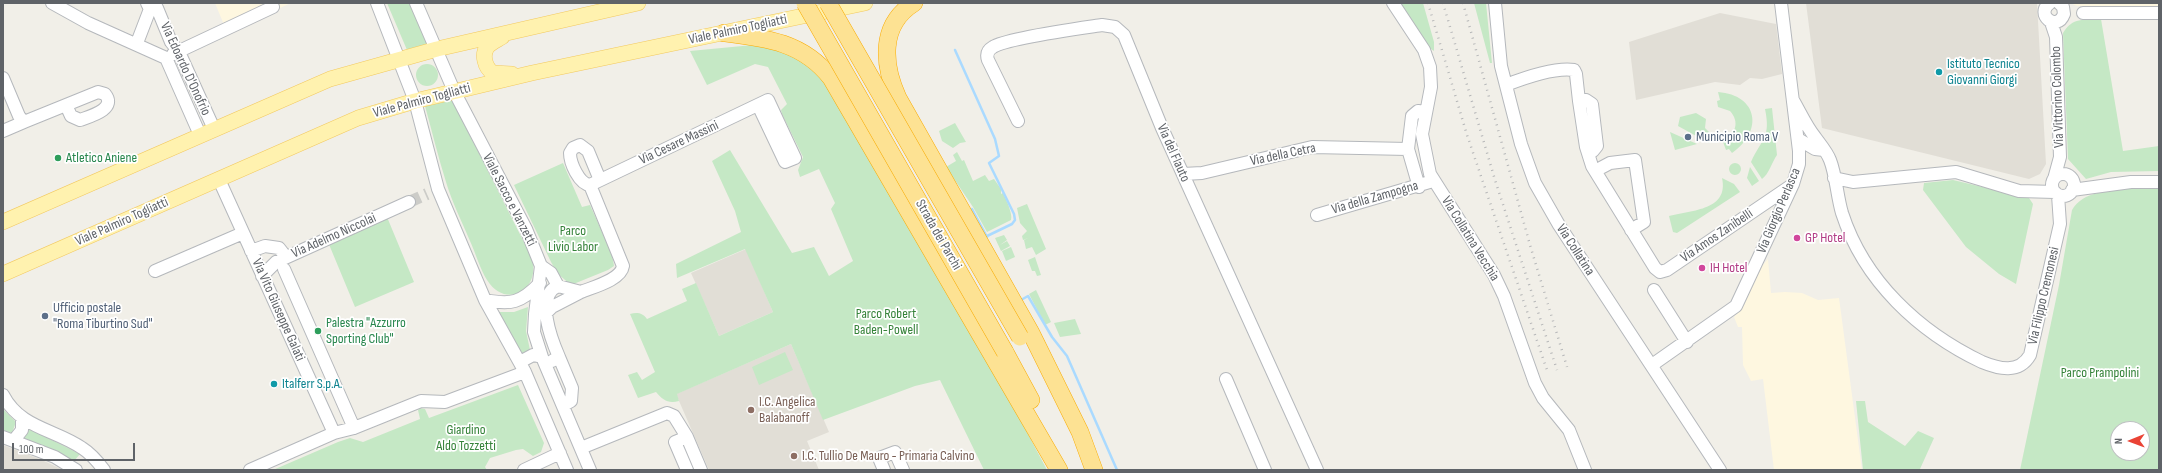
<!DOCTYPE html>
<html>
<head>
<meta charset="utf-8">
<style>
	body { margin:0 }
	#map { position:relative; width:2162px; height:473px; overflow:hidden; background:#f1efe8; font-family:"Sofia Sans Condensed",sans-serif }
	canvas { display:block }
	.frame { position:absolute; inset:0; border:4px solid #5f6368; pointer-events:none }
	.north { position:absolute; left:2110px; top:421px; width:40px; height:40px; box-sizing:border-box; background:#fff; border:1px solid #bfc1c3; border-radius:50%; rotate:269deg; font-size:11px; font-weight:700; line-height:16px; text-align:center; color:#5f6368 }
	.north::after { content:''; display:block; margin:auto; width:14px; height:18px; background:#ea4335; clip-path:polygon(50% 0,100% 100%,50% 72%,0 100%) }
	.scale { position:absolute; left:12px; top:443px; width:123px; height:18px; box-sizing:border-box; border:2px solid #5f6368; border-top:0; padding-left:5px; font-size:12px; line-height:14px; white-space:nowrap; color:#5f6368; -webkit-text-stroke:3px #fff; paint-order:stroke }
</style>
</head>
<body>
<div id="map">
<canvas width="2162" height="473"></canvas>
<div class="frame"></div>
<div class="north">N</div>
<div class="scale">100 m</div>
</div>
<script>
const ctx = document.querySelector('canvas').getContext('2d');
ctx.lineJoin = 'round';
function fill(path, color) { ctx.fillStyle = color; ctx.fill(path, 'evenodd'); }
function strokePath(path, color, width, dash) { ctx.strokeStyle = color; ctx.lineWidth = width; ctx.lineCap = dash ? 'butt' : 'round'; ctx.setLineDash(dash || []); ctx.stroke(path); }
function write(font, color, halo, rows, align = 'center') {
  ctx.font = font + ' "Sofia Sans Condensed",sans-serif'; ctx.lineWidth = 3.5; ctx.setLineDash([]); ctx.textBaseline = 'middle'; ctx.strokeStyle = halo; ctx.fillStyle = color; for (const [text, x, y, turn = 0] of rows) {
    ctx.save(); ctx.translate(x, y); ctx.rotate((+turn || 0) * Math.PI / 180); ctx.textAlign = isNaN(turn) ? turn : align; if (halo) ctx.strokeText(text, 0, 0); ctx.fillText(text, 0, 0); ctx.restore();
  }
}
fill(new Path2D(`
	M215 3H291L227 32Z
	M2070 3H2159V7L2077 6Z
	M1768 259 1771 293 1785 292 1802 293 1818 300 1839 298 1862 470H1774L1763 379 1751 381 1743 365 1742 327H1738L1734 317 1741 309 1761 267Z`), '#fef7e0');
fill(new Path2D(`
	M1806 3H2037L2046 164 2040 174 2029 179 1822 128Z
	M1720 13 1776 24 1782 74 1762 79 1750 78 1740 85 1715 82 1636 100 1629 42Z
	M746 249 773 312 719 336 691 273Z
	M791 344 829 432 807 441 819 470H709L676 394Z
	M3 445 42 460 63 470H3Z`), '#e1ded6');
fill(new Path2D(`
	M387 3H410L429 45 407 50Z
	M1399 3H1423L1434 42V51L1428 47Z
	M1474 3H1486L1492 63H1490Z
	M2101 19 2123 151 2159 146V171L2111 172 2086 179 2068 159 2063 33C2073 17 2083 20 2101 19Z
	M753 45 786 52 816 70 841 100 984 351 1047 470H984L940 380 915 386 823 420 791 344 677 394 679 401C668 404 663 400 656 392L638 398 628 375 637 372 642 380 655 372 630 314C637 312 643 313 647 319L687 301 682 289 696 283 719 336 773 312 745 249 677 278 676 264 741 232 735 211 712 161 730 150 792 253 814 247 829 276 853 261 831 209 835 203 819 169 800 177 798 170 803 157 782 114 781 110 787 104 768 67 755 64 707 85 690 51Z
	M416 75a11 11 0 1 1 22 0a11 11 0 1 1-22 0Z
	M1718 92C1758 95 1764 131 1732 153L1729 149 1726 150 1722 139C1736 135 1740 122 1730 111L1718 107 1717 101 1720 100Z
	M452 100 532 258C541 290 506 310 487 280 480 269 476 254 470 241 462 222 452 202 446 182 438 157 432 131 425 106Z
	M1772 108 1777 155C1772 162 1769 174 1762 179L1751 162C1762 138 1771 138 1765 109Z
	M1696 113 1706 119 1705 128 1713 136 1709 143 1678 126 1680 117Z
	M955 123 966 142 960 143 953 148 942 141 939 131Z
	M1670 132 1697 144 1675 150Z
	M957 152 962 161 964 160 973 181 985 175 989 181 994 179 1001 189V194L1003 193C1006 199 1013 214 1011 220L987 232 973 207 946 167 956 161 953 155Z
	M1729 169a6 6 0 1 1 12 0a6 6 0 1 1-12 0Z
	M563 163 582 207 590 205 612 254 614 266 608 270 571 285 558 274 551 262 514 185Z
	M1750 167 1759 181 1752 186 1747 178Z
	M1722 178 1734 184 1740 192 1677 233 1673 232 1669 216C1693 210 1729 210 1722 178Z
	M1953 180 2029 198 2033 204 2016 284 1999 274 1966 247 1923 190 1924 183Z
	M2129 188H2159V470H2020L2059 285 2072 210C2083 191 2109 191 2129 188ZM2118 429H2142V453H2118Z
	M1027 204 1046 249 1036 255 1032 247 1026 249 1024 240 1028 238 1023 240 1022 236 1027 231 1020 223 1017 208Z
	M387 217 414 282 355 307 328 242Z
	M1004 235 1007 240 1000 245 1007 241 1010 246 1001 251 995 238Z
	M1011 247 1015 257 1006 261 1002 251Z
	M1035 257 1041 275 1037 276 1035 271H1032L1028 260Z
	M1036 290 1051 322 1045 325 1029 294Z
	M528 307 526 331 530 350 522 353 496 312H514Z
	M1075 319 1081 334 1060 337 1054 323Z
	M785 352 793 370 759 385 752 367Z
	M518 385 544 443 541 452 533 456 523 449 516 450 490 458 485 467 487 470H273L338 442 350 438 363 442 420 419 418 410 420 408 425 409 429 418Z
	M1856 401H1865L1868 422 1905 446 1918 431 1934 438 1920 469 1921 470H1863Z
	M3 409 16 422 12 433 3 430Z
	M28 428 80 454 74 461 23 438Z`), '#c5e8c5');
strokePath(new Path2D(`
	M955 50 995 139 999 156 989 163 1014 214 1015 220 1012 224 985 237
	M972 209 987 237
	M1021 300 1028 296 1052 337 1067 356 1117 470`), '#aadaff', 2.5);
strokePath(new Path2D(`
	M409 202 427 194`), '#ccccc8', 12, [12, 6]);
const minor = new Path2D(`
	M52 3 88 23 166 58 200 135
	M377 3 415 101 438 189 485 300 525 372 567 470
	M416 3 454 91 526 229 541 266 535 314 534 332 542 357 590 470
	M1393 3 1424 50 1430 67 1431 87 1422 134 1430 174 1494 275 1504 296 1535 383 1543 398 1569 430 1585 470
	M1495 3 1501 66 1521 144 1535 183 1559 225 1720 470
	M2050 3C2034 14 2057 33 2064 14L2063 7 2059 3
	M150 9 157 8 171 42 179 52 214 129
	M2083 13H2159
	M2051 22 2056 37 2060 157 2054 179
	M137 43 150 9 147 3
	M173 54 273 7
	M3 78 19 116 24 122 3 131
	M1506 85C1524 78 1554 67 1574 70L1576 74 1579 101
	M1586 100 1592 104 1597 146 1593 151 1586 147 1579 101Z
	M1793 100C1800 112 1806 126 1815 137 1820 144 1827 152 1830 160 1836 175 1837 196 1842 213 1864 281 1919 332 1982 362 1999 369 2019 374 2030 355L2060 224 2058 195
	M1018 121 988 60C986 54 988 50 993 47 1007 38 1082 28 1102 25L1115 27 1124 35 1162 128 1317 470
	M24 122 98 92 105 94C117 109 91 116 80 120L71 116 66 105
	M1798 139 1815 149 1824 150
	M1586 147 1592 166 1655 268 1660 272 1667 270 1792 185
	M1595 171 1610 163 1635 160 1644 222 1631 230
	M1183 174 1202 173 1312 147 1408 149
	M2052 185a11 11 0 1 1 22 0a11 11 0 1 1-22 0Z
	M1834 178 1853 182 1956 172 2019 191 2055 192
	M221 184 334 433
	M590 185C579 184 570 163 570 153L573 148 580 145 588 151 600 180
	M1419 187 1408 149 1412 116 1418 111 1426 112
	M2072 190 2131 182H2159
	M1317 215 1433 181
	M251 251 265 246 279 248 286 257
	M541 266 551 273 558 286 581 292 552 307 547 312
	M284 269 354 428
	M155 271 243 233
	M262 276 276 262 409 202
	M558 286C534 296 552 341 559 357
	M1654 290 1687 342
	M581 292C593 287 621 280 623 266L590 185 768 100 795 158 785 162 758 105
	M485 300C511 305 521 303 540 283
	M552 361 559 357 572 388 571 401 564 405
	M520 362 533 355 542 357
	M1652 365 1736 306 1793 184 1799 164V151L1781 3
	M1226 379 1265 470
	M3 395C20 428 54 429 82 448 90 453 98 462 104 470
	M3 437 55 457 76 470
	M14 440 22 430V418
	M581 448 667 413 674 416 687 437
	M250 470 334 433 354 428 421 401 445 402 525 372
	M524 470 560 453
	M687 470 675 442 687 437 701 470
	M884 470 879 458 895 452 903 470`);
const major = new Path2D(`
	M502 37C497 40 492 42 488 46 481 54 485 68 493 73L512 74
	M3 222 330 79 437 49 638 3
	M3 274 358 118 415 101 532 73 865 3`);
const highway = new Path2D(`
	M914 3C879 25 883 65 898 98L1031 333 1080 432 1094 470
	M724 33C766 38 803 42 831 78L1059 470
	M1005 352 1031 400`);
strokePath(minor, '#b5b8bc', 14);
strokePath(major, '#f2c960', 16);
strokePath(highway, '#f9ab00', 18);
strokePath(minor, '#fff', 12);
strokePath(major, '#fff2af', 15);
strokePath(highway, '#fde293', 17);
strokePath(new Path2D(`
	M1428 3 1467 135 1548 373
	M1443 3 1495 180 1557 370
	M1463 3 1530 245 1567 367`), '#b6b7b8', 2.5, [1, 5]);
const highwayBridge = new Path2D(`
	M805 3 1005 352
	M828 3 1020 337`);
strokePath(highwayBridge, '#f9ab00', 18, []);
strokePath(highwayBridge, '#fde293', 17);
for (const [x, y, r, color] of [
	[1939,72,4,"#0f9aa8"],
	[1688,137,4,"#5c6f8a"],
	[58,158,4,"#2e9e5b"],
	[1797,238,4,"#d1479c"],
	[1702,268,4,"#d1479c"],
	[45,316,4,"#5c6f8a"],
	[318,331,4,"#2e9e5b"],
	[274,384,4,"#0f9aa8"],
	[751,410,4,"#8d6e63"],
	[794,456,4,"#8d6e63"]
]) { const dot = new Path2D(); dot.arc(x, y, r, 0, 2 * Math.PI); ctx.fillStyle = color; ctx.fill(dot); strokePath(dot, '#fff', 1.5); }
write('14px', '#5f6368', '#fff', [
	["Viale Palmiro Togliatti",738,30,-12],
	["Via Edoardo D'Onofrio",185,69,65],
	["Via Vittorino Colombo",2058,97,-92],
	["Viale Palmiro Togliatti",422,101,-15],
	["Via Cesare Massini",679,143,-25],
	["Via del Flauto",1173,153,66],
	["Via della Cetra",1283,155,-12],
	["Via della Zampogna",1375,198,-16],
	["Viale Sacco e Vanzetti",509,200,63],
	["Via Giorgio Perlasca",1779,211,-67],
	["Viale Palmiro Togliatti",122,222,-24],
	["Strada dei Parchi",938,235,60],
	["Via Adelmo Niccolai",334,236,-24],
	["Via Amos Zanibelli",1717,236,-34],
	["Via Collatina Vecchia",1470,239,58],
	["Via Collatina",1575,250,57],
	["Via Filippo Cremonesi",2044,296,-77],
	["Via Vito Giuseppe Galati",278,310,66]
]);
write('14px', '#0d838f', '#fff', [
	["Istituto Tecnico",1947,64],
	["Giovanni Giorgi",1947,80],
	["Italferr S.p.A.",282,384]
], 'left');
write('14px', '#4e5e75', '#fff', [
	["Municipio Roma V",1696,137],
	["Ufficio postale",53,308],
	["\"Roma Tiburtino Sud\"",53,324]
], 'left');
write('14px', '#27864d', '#fff', [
	["Atletico Aniene",66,158],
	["Palestra \"Azzurro",326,323],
	["Sporting Club\"",326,339]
], 'left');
write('14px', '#348238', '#fff', [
	["Parco",573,231],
	["Livio Labor",573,247],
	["Parco Robert",886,314],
	["Baden-Powell",886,330],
	["Parco Prampolini",2100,373],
	["Giardino",466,430],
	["Aldo Tozzetti",466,446]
]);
write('14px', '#b23c85', '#fff', [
	["GP Hotel",1805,238],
	["IH Hotel",1710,268]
], 'left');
write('14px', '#785e54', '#fff', [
	["I.C. Angelica",759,402],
	["Balabanoff",759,418],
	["I.C. Tullio De Mauro - Primaria Calvino",802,456]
], 'left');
</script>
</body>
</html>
